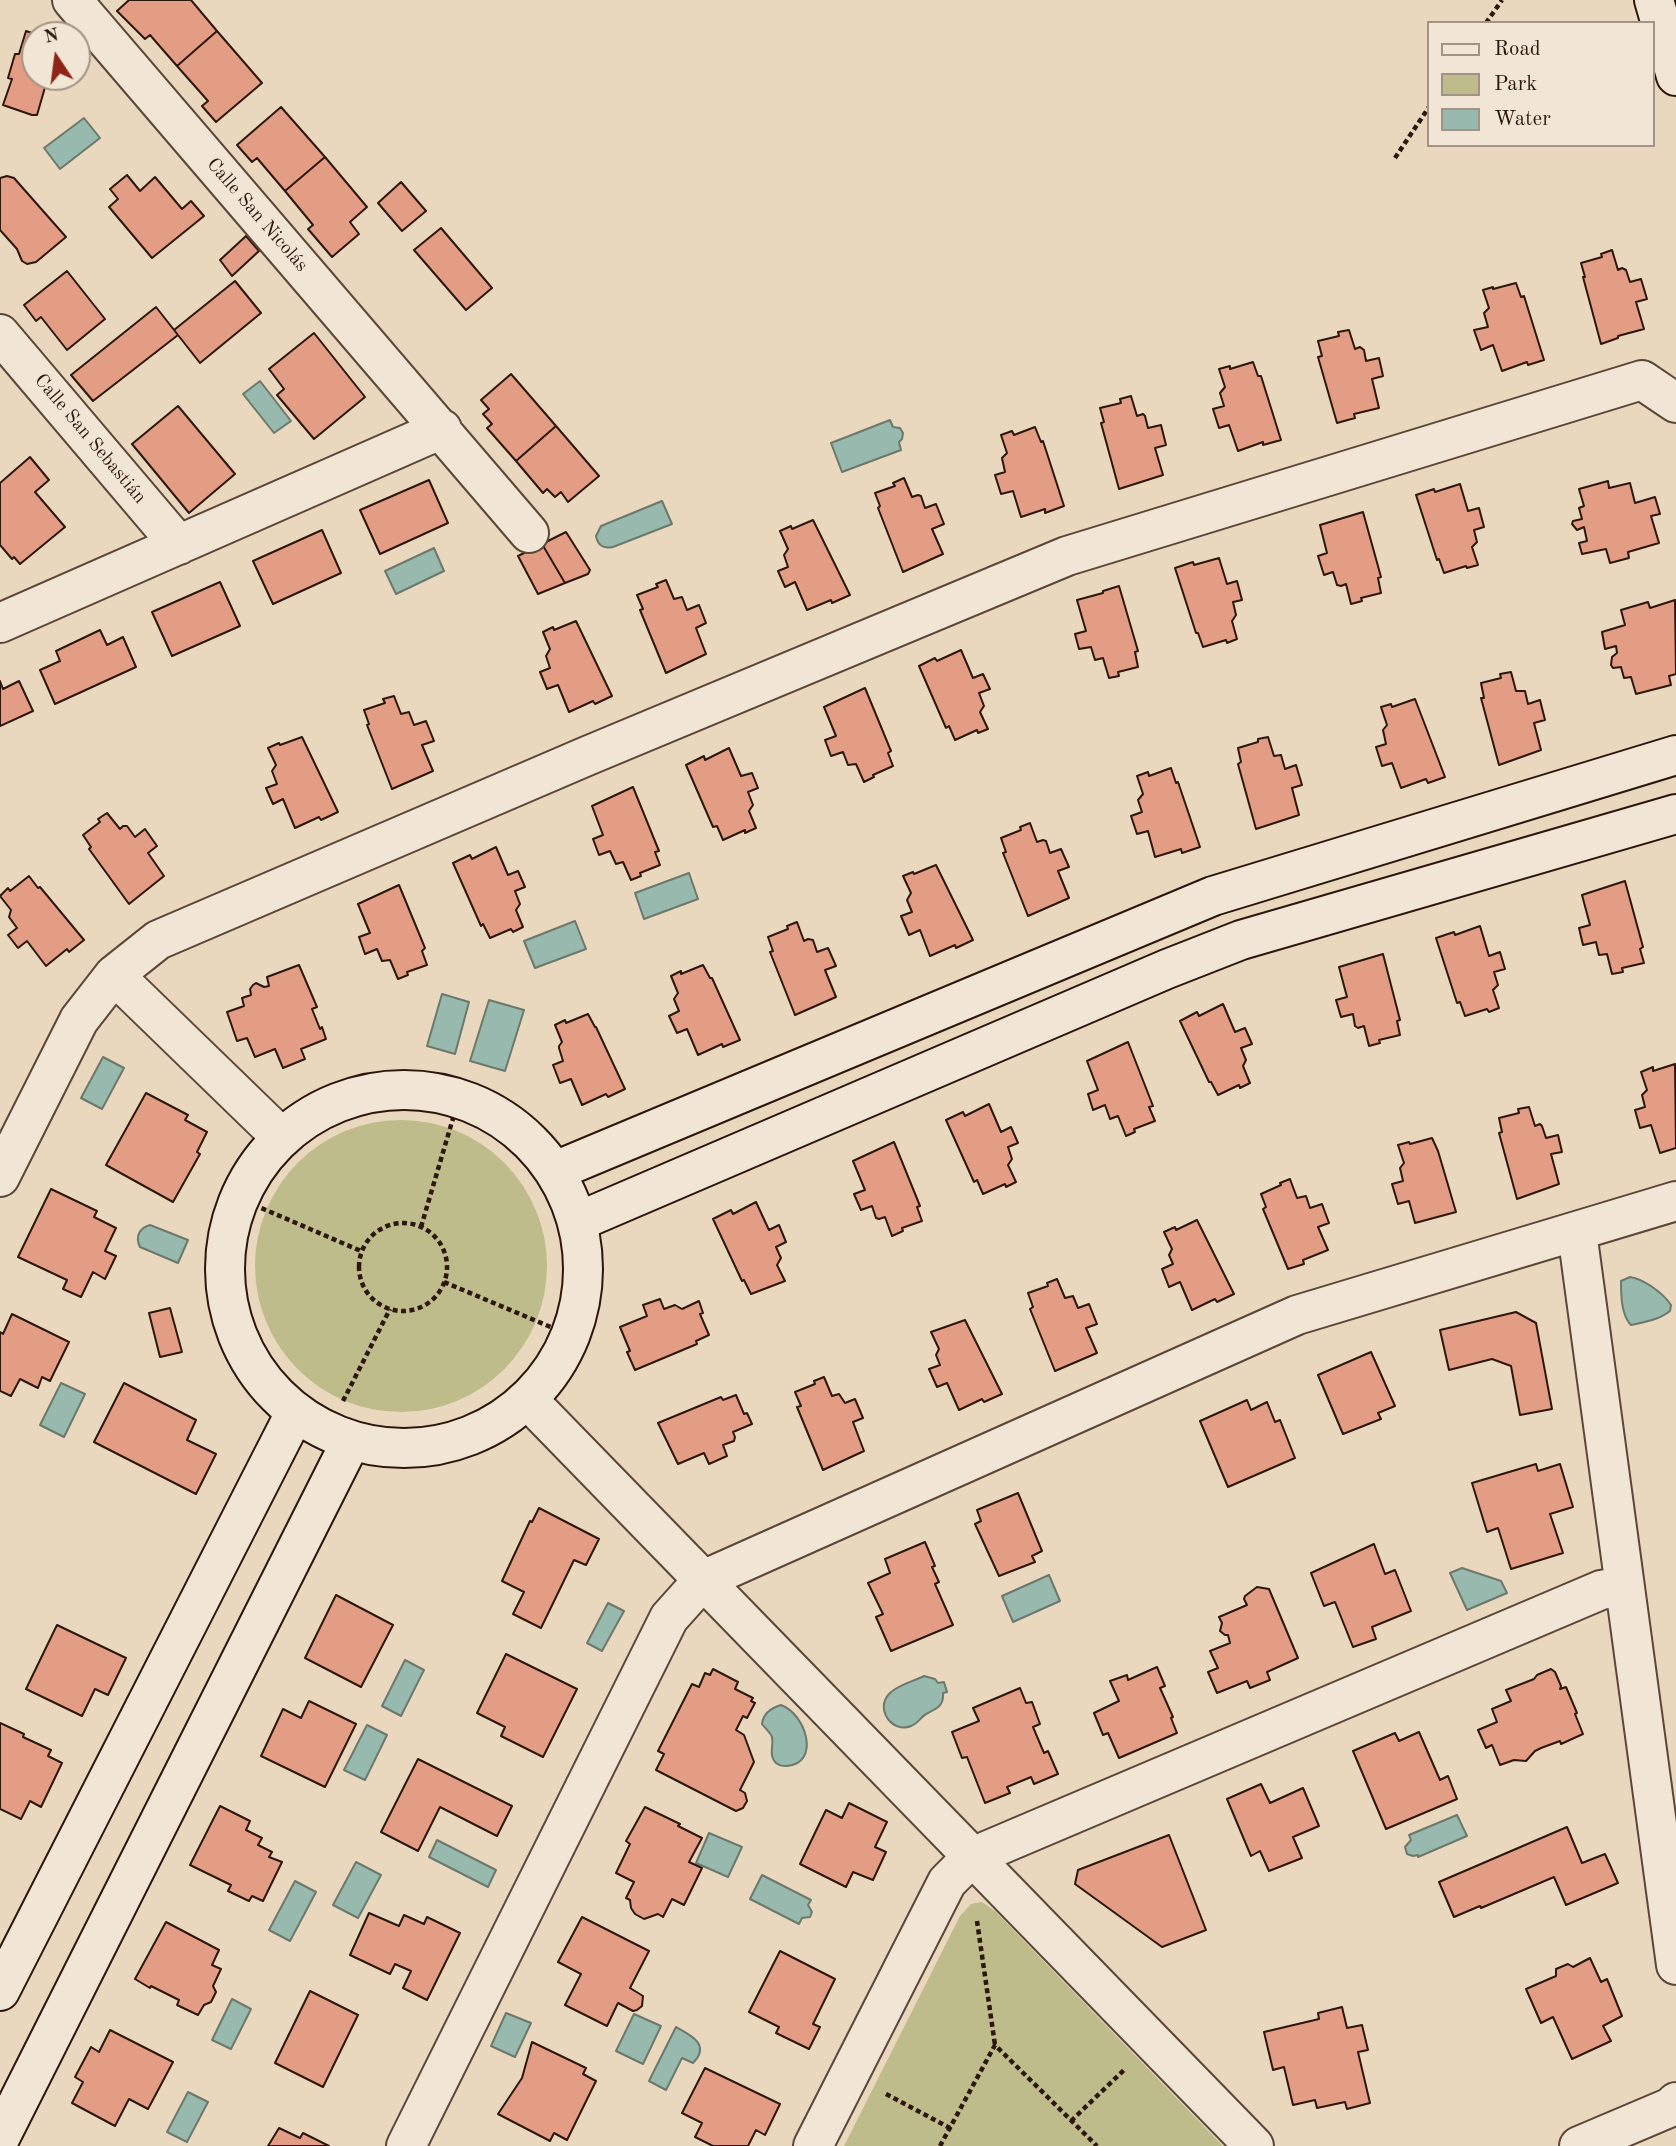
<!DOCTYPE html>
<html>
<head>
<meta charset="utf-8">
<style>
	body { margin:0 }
	#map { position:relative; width:1676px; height:2146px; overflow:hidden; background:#ead8be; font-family:"Old Standard TT",serif }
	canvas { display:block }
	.legend { position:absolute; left:1427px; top:21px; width:228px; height:126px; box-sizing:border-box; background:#f1e6d5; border:2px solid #a39385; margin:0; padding:9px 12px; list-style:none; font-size:21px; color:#2d160c }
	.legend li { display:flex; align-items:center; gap:14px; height:35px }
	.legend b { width:35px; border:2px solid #a39385 }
	.north { position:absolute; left:21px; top:21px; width:70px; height:70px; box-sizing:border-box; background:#f1e6d5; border:2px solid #a39385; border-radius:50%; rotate:347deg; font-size:19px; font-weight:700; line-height:28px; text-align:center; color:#2d160c }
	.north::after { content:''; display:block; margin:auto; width:24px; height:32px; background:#8f2418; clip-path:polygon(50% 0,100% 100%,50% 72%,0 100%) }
</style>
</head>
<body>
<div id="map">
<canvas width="1676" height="2146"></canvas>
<ul class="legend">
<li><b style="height:9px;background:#f1e6d5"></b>Road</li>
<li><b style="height:19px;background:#bfbc8c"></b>Park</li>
<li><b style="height:19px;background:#98baae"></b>Water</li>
</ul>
<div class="north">N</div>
</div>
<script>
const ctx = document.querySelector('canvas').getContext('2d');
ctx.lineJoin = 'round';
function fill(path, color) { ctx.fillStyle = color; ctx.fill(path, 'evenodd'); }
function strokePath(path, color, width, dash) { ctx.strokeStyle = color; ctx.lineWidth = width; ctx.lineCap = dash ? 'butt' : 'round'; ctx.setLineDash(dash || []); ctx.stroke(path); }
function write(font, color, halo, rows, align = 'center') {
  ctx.font = font + ' "Old Standard TT",serif'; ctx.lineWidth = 5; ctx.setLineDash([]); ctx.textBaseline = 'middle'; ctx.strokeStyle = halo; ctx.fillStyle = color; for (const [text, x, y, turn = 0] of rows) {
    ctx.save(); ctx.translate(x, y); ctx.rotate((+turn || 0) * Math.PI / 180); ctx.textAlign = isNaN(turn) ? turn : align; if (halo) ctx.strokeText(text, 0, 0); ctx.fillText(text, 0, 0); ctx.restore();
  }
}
fill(new Path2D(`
	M255 1266a146 146 0 1 1 292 0a146 146 0 1 1-292 0Z
	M982 1902 995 1911 1223 2146H844L960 1916 971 1904Z`), '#bfbc8c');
const water = new Path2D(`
	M84 118 100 138 60 169 44 148Z
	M260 381 291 421 274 433 243 394Z
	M890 420 893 427 900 428 903 433 902 439 899 442 901 450 842 472 831 443Z
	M662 501 672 524 613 547C604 549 598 546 596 536L601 526Z
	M434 548 444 571 396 594 385 571Z
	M689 873 698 899 644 919 635 893Z
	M575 921 586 949 535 968 524 941Z
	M442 994 469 1002 455 1054 427 1046Z
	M489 1000 524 1010 505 1071 470 1061Z
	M103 1057 124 1068 102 1109 81 1098Z
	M150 1225 188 1240 178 1263 140 1247C135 1237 139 1228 150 1225Z
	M1630 1277C1644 1279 1663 1293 1671 1305L1670 1311C1659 1320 1644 1322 1631 1325 1621 1315 1621 1294 1621 1281Z
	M61 1383 85 1394 64 1437 40 1425Z
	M1462 1568 1501 1581 1507 1593 1467 1610 1450 1573Z
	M1049 1575 1060 1601 1013 1622 1002 1596Z
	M608 1603 624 1611 602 1651 587 1643Z
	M405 1660 424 1670 401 1716 382 1706Z
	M924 1676 935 1679 938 1683 944 1682 947 1692 943 1693C944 1706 937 1708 928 1713 921 1716 919 1723 911 1726 892 1734 874 1708 890 1693 898 1685 914 1681 924 1676Z
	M781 1705C806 1714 821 1763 787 1766 782 1766 780 1766 776 1763 768 1755 774 1747 772 1737 770 1732 765 1728 762 1724 763 1714 771 1708 781 1705Z
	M367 1725 387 1735 365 1780 344 1770Z
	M1457 1815 1467 1836 1418 1857V1855L1413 1856 1407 1854 1405 1847 1411 1840 1409 1835Z
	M709 1833 742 1847 728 1877 696 1863Z
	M437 1840 496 1870 488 1887 429 1857Z
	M356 1862 381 1875 358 1918 333 1905Z
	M762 1875 811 1900 808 1905 812 1912 810 1917 802 1918 799 1924 750 1899Z
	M295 1881 316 1892 290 1941 269 1930Z
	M232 1999 251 2009 231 2049 212 2040Z
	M506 2013 531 2023 515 2057 491 2046Z
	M634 2014 661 2026 643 2064 616 2051Z
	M676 2027C691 2035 711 2045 693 2063L682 2058 666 2090 649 2081Z
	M188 2092 208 2102 187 2142 167 2132Z`);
fill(water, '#98baae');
strokePath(water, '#6d786d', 2);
const building = new Path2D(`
	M129 0H191L217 31 177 66 150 35 145 39 117 11Z
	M26 31 38 35H35V77H48L37 115H32L3 105 12 79 8 78 15 54H19Z
	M217 31 262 83 216 122 202 106 208 101 177 66Z
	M281 107 325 157 285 191 257 158 252 162 237 145Z
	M325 157 367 207 350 222 359 234 332 257 308 229 313 225 285 191Z
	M127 175 140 191 155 177 182 209 191 201 204 216 152 258 109 207 118 199 110 189Z
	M7 176 14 178 66 237 36 262 27 264 22 261 17 249 0 230V178Z
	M401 182 426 211 402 231 378 203Z
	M441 228 492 288 466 310 414 250Z
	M246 236 259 251 232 276 220 260Z
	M1612 250 1618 270 1622 268 1626 270 1630 282 1641 279 1647 299 1636 302 1644 329 1618 336V338L1601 344 1583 277H1585L1581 263 1602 257 1601 254Z
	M67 271 105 319 67 350 41 317 36 321 24 305Z
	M235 281 261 313 200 363 174 330Z
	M1516 283 1521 297 1524 296 1544 360 1528 365 1527 362 1502 371 1493 345 1481 350 1474 330 1488 327 1484 313 1489 308 1483 290 1493 287V289Z
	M156 307 178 335 93 401 71 375Z
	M1349 330 1355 349 1360 347 1364 350 1366 361 1379 358 1383 376 1372 379 1379 408 1354 414 1355 418 1337 423 1318 357 1322 356 1318 341 1339 336 1338 332Z
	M314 333 365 397 314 439 277 395 284 389 269 369Z
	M1253 362 1258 376H1261L1281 440 1263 445V442L1238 451 1229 425 1219 428 1213 409 1224 406 1220 393 1225 387 1219 369 1230 366V369Z
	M511 374 556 426 516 461 487 428 492 424 483 414 489 409 481 400Z
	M1131 396 1137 416 1143 414 1145 416 1148 428 1161 425 1166 445 1155 448 1163 475 1119 489 1101 423 1104 422 1100 408 1121 403 1120 399Z
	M178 406 235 474 189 513 132 444Z
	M556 426 599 476 568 502 561 492 555 497 547 489 543 493 516 461Z
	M1035 427 1041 442 1043 441 1064 506 1045 513V509L1021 517 1013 491 1001 494 995 475 1005 472 1002 458 1007 453 1001 435 1012 431 1014 435Z
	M30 457 49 480 35 492 65 527 20 564 14 557 12 559 0 545V483Z
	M904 478 912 497 918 495 921 496 925 508 936 504 944 524 932 529 943 554 903 572 878 508 880 506 875 493 895 486 893 483Z
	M429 480 448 523 380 554 360 510Z
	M1608 481 1609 488 1630 483 1635 503 1655 497 1660 514 1651 516 1659 543 1628 552 1629 558 1610 563 1606 549 1582 554 1579 543 1587 541 1584 527 1577 530 1572 524 1573 521 1582 519 1579 508 1584 506 1579 489Z
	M1460 484 1468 511 1479 508 1484 527 1474 530 1477 542 1472 547 1478 565 1467 568 1466 566 1444 573 1439 559 1437 560 1416 495 1434 489 1435 492Z
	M1363 512 1381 577 1378 578 1381 593 1361 598 1362 601 1351 604 1346 584 1341 586 1337 585 1333 572 1324 575 1318 556 1327 553 1320 525Z
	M813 520 850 595 832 603 831 600 807 610 795 582 785 587 778 571 788 567 784 555 788 549 780 531 791 526 792 529Z
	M322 530 341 573 273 604 253 561Z
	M566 532 590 570 588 574 565 583 542 544Z
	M542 544 565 583 538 594 518 556Z
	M1219 558 1227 584 1237 581 1242 600 1233 602 1236 615 1232 621 1237 639 1227 643 1226 640 1203 647 1198 633H1196L1175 568 1193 562 1194 565Z
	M666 580 674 599 682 597 687 610 699 605 706 623 696 628 706 654 666 673 640 610 643 609 637 595 658 587 656 584Z
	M220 582 240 626 172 656 152 612Z
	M1119 586 1138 651 1135 652 1138 667 1118 672 1119 676 1109 678 1103 658 1095 660 1091 647 1079 649 1075 634 1086 631 1077 600 1103 593V591Z
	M1675 600 1676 674 1669 676 1671 685 1636 694 1631 677 1624 678 1621 667 1613 668 1611 665 1612 657 1617 653 1616 646 1605 649 1602 632 1625 625 1621 610 1648 602 1650 608Z
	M576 621 612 696 595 704 593 701 569 712 558 685 547 689 540 672 550 668 546 656 550 649 543 632 553 627 554 630Z
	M100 630 107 645 123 637 136 667 55 704 40 670 60 661 56 651Z
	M961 650 973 678 983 674 990 689 979 693 984 706 980 712 988 729 978 733 977 730 955 740 949 726 946 728 919 666 935 658 937 661Z
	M1511 672 1516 691H1525L1528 704 1540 700 1545 720 1534 723 1541 750 1499 765 1481 698H1484L1481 683 1501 678 1500 674Z
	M0 681 3 689 19 681 33 711 0 726Z
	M865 688 891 751 888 753 893 766 873 775 874 777 864 782 856 764 848 765 843 752 831 756 825 740 836 736 824 707Z
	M394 696 401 714 409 712 414 725 426 721 434 741 422 745 433 771 392 789 367 725 369 724 364 710 385 703 383 699Z
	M1415 699 1445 777 1428 783 1426 779 1401 788 1392 763 1382 766 1376 747 1386 744 1383 730 1387 725 1381 707 1391 704 1392 707Z
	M302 737 338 812 321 820 319 817 295 828 283 799 273 804 266 788 277 784 272 771 276 765 268 748 279 743 280 745Z
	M1268 737 1274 756 1281 755 1285 769 1296 765 1302 785 1292 788 1299 815 1256 829 1238 764 1241 762 1238 748 1258 742V739Z
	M729 748 741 776 752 773 758 788 748 792 753 805 749 811 756 828 745 833V830L723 840 717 826 713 827 686 765 704 756 705 760Z
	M1171 768 1176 783 1178 782 1200 847 1182 853 1181 849 1155 857 1148 831 1137 834 1131 816 1142 812 1138 800 1143 794 1137 776 1148 772 1149 776Z
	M633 787 659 851 655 852 660 865 640 873 641 876 631 880 623 862 616 864 610 851 599 855 593 839 603 835 592 806Z
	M107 813 120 829 123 826H127L135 837 145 829 157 846 148 853 164 876 129 904 89 849 91 847 83 835 100 822 98 819Z
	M1030 823 1037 842 1043 840 1046 841 1050 853 1061 849 1069 867 1058 871 1069 898 1028 916 1003 853 1006 852 1001 838 1021 830 1020 827Z
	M496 847 508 875 518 871 525 887 515 891 520 904 516 910 523 927 513 932 511 929 490 938 483 924 481 926 453 863 470 855 472 859Z
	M936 865 973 940 956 948 955 945 930 956 920 930 909 935 901 916 912 912 907 900 911 893 903 876 913 872 914 874Z
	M29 876 38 888 40 887 84 940 69 952 67 949 46 966 27 941 18 948 8 935 17 928 9 917 11 910 0 896 8 888 10 891Z
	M1625 881 1643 947 1640 949 1644 963 1622 968 1623 972 1612 974 1607 954 1599 955 1596 942 1583 945 1579 928 1590 925 1582 895Z
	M399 885 425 948 422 951 427 965 407 972 408 975 398 979 390 960 382 961 377 949 365 954 359 937 370 933 358 904Z
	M797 922 804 941 808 939 813 940 817 952 828 948 836 966 825 970 836 997 795 1015 770 952 773 951 768 937 788 929 787 926Z
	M1480 926 1489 956 1500 952 1505 969 1494 972 1498 985 1493 990 1499 1008 1489 1012 1487 1009 1465 1016 1460 1002 1457 1003 1436 938 1454 932 1455 935Z
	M1383 954 1400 1020 1397 1021 1400 1035 1379 1040 1380 1043 1369 1046 1364 1026 1358 1028 1355 1026 1353 1014 1341 1017 1336 1000 1347 997 1339 967Z
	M299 965 317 1007 312 1009 320 1029 322 1027 326 1039 301 1049 305 1059 283 1068 275 1049 255 1057 247 1038 237 1041 227 1012 244 1006 242 998 251 995 250 989 253 985 256 983 264 987 269 986 267 977Z
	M703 965 710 978H712L740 1040 723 1047 722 1044 698 1055 687 1029 677 1033 669 1016 679 1011 674 999 678 993 671 976 681 971V974Z
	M1223 1004 1235 1032 1245 1028 1252 1044 1241 1048 1246 1060 1243 1066 1250 1083 1240 1088 1239 1085 1218 1095 1211 1082H1209L1180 1021 1197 1012 1199 1016Z
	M588 1014 595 1027H596L625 1089 608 1097 606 1094 582 1105 571 1079 560 1083 553 1065 563 1061 559 1048V1046L562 1042 555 1025 565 1020 566 1023Z
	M1128 1042 1153 1106 1149 1107 1155 1121 1134 1129 1135 1132 1126 1136 1118 1116 1110 1119 1105 1105 1093 1110 1088 1094 1098 1090 1087 1061Z
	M1675 1064 1676 1148 1660 1153 1651 1125 1640 1128 1635 1110 1645 1107 1642 1095 1647 1090 1641 1072 1653 1067V1071Z
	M146 1093 188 1115 185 1120 207 1132 197 1152 200 1154 173 1202 106 1165Z
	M989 1104 1001 1132 1011 1127 1018 1143 1008 1147 1012 1159 1008 1165 1016 1182 1006 1187 1005 1184 983 1194 977 1180 974 1182 946 1120 963 1112 965 1116Z
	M1529 1107 1535 1126 1540 1124 1542 1126 1546 1138 1558 1135 1562 1152 1551 1154 1559 1184 1517 1199 1499 1133 1502 1132 1499 1118 1519 1113 1518 1109Z
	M1432 1138 1438 1151 1456 1212 1415 1223 1409 1201 1398 1204 1392 1184 1403 1181 1400 1168 1404 1163 1398 1145 1409 1142 1410 1144Z
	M894 1142 920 1206 917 1207 922 1221 902 1228 903 1231 892 1236 885 1217 879 1219 876 1218 872 1206 861 1210 854 1194 865 1190 853 1161Z
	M1290 1179 1297 1198 1306 1196 1310 1208 1322 1204 1329 1223 1318 1227 1328 1250 1303 1260 1304 1264 1288 1269 1263 1209 1266 1207 1261 1194 1281 1185 1280 1183Z
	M51 1189 97 1211 94 1217 116 1228 105 1251 116 1256 105 1279 93 1272 81 1297 63 1289 67 1280 18 1257Z
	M756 1202 769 1230 779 1225 786 1242 776 1247 781 1258 777 1265 785 1281 751 1294 744 1280 742 1281 713 1219 731 1210 733 1214Z
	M1197 1220 1234 1294 1217 1302 1215 1299 1192 1310 1180 1282 1169 1287 1162 1269 1173 1264 1169 1255 1172 1249 1164 1232 1175 1227 1176 1230Z
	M1057 1279 1065 1298 1073 1296 1078 1308 1089 1304 1097 1324 1086 1328 1097 1353 1055 1371 1030 1309 1033 1307 1028 1293 1048 1286 1047 1283Z
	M660 1299 664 1309 675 1305 682 1309 699 1301 703 1313 700 1314 709 1335 696 1341 697 1344 635 1370 627 1352 630 1351 620 1327 647 1316 643 1305Z
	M170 1308 182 1352 160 1357 149 1313Z
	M1516 1312 1536 1323 1552 1409 1520 1415 1511 1366 1492 1359 1449 1370 1440 1330Z
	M12 1314 69 1342 50 1381 42 1377 38 1388 20 1379 11 1396 0 1391V1332L3 1334Z
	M965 1320 1002 1394 984 1402 982 1399 959 1410 947 1383 937 1387 929 1369 940 1365 936 1355 939 1349 931 1332Z
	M1371 1352 1395 1406 1378 1413 1381 1419 1343 1434 1318 1375Z
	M824 1377 832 1396 839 1394 845 1403 855 1399 863 1418 853 1422 864 1451 823 1470 797 1407 801 1406 795 1392 815 1384 814 1381Z
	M124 1383 196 1420 187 1440 216 1454 196 1494 94 1442Z
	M736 1395 744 1414 747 1413 752 1424 733 1432 735 1437 734 1441 723 1445 727 1456 709 1464 704 1453 678 1464 658 1423 721 1397 723 1400Z
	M1247 1400 1251 1410 1267 1402 1275 1422 1280 1420 1295 1458 1228 1487 1200 1421Z
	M1536 1464 1538 1471 1560 1464 1573 1507 1550 1514 1563 1553 1511 1569 1498 1528 1487 1532 1472 1483Z
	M1018 1493 1042 1551 1032 1556 1035 1562 999 1576 975 1524 981 1521 977 1510Z
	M539 1508 599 1539 586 1565 574 1560 541 1628 513 1614 524 1592 502 1581 530 1521 532 1522Z
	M925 1542 935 1566 932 1567 939 1582 935 1584 953 1625 891 1651 876 1617 883 1614 868 1583 890 1573 885 1559Z
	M1374 1544 1385 1574 1395 1570 1411 1611 1372 1627 1376 1639 1353 1647 1335 1602 1324 1606 1311 1573Z
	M1257 1587 1269 1589 1298 1658 1267 1672 1270 1680 1250 1688 1247 1681 1217 1693 1208 1672 1218 1668 1210 1651 1230 1643 1228 1635H1225L1220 1631 1222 1623 1219 1617 1247 1605 1244 1599 1245 1596Z
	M336 1595 393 1625 361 1687 305 1658Z
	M57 1625 126 1658 108 1695 95 1689 82 1716 26 1689Z
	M506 1654 577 1689 543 1757 501 1736 505 1727 477 1713Z
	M1157 1667 1165 1686 1160 1688 1173 1717 1171 1718 1177 1733 1119 1758 1108 1733 1103 1735 1094 1713 1119 1701 1110 1681 1127 1675 1128 1680Z
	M713 1669 738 1682 735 1689 753 1698 751 1701 755 1703 747 1718 743 1716 736 1730 744 1735 754 1762 740 1790 745 1793 747 1801 743 1808 736 1811 656 1770 664 1754 658 1751 692 1684 699 1687 705 1673 710 1675Z
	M1551 1669 1555 1672 1561 1686 1560 1689 1566 1687 1577 1713 1575 1714 1583 1734 1561 1744 1560 1741 1541 1748 1535 1751 1526 1761 1514 1760 1500 1765 1492 1745 1486 1748 1478 1730 1497 1722 1492 1709 1511 1701 1506 1690 1534 1679 1537 1675Z
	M1020 1688 1026 1703 1032 1702 1040 1724 1033 1727 1044 1753 1048 1751 1058 1774 1034 1784 1031 1777 1007 1787 1010 1793 985 1803 967 1757 962 1758 952 1732 979 1721 973 1708Z
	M309 1701 356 1724 325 1787 261 1756 283 1709 301 1718Z
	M0 1723 24 1734 23 1737 51 1750 48 1756 62 1763 41 1807 30 1801 21 1819 0 1809Z
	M1419 1732 1440 1780 1448 1776 1457 1799 1386 1829 1353 1751 1395 1733 1399 1741Z
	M418 1759 512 1806 497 1836 440 1807 418 1851 381 1832Z
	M1261 1784 1270 1803 1303 1788 1319 1826 1293 1837 1302 1858 1269 1871 1260 1851 1251 1856 1227 1799Z
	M849 1803 887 1822 875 1847 886 1852 873 1880 853 1872 846 1887 800 1864 826 1810 842 1818Z
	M220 1806 250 1821 246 1830 262 1838 258 1845 272 1852 269 1857 282 1862 263 1901 252 1896 249 1901 228 1891 231 1885 190 1865Z
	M645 1807 680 1824 678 1826 702 1838 689 1862 702 1868 684 1905 672 1899 663 1917 658 1914 644 1919 635 1914 631 1908 630 1900 626 1898 634 1882 616 1873 630 1844 626 1841Z
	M1567 1827 1582 1863 1605 1854 1618 1883 1566 1905 1554 1877 1481 1908 1480 1906 1454 1917 1439 1882Z
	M1169 1835 1206 1930 1162 1947 1075 1884 1078 1870Z
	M369 1913 399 1926 404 1915 424 1924 427 1917 460 1933 427 2000 403 1988 411 1971 395 1964 390 1974 350 1955Z
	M582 1917 649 1951 630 1988 643 1996 642 2006 637 2010 633 2011 618 2003 607 2026 565 2005 581 1974 558 1962Z
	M166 1922 219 1950 212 1965 221 1969 213 1986 216 1992 211 2002 204 2005 198 2015 177 2005 179 2000 151 1986 150 1988 135 1979Z
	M780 1951 835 1979 813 2024 820 2027 809 2049 776 2033 779 2027 749 2012Z
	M1590 1958 1601 1982 1607 1979 1622 2016 1603 2026 1611 2041 1572 2059 1553 2017 1541 2023 1526 1989 1556 1976V1969L1568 1964 1573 1967Z
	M310 1991 358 2015 323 2087 275 2063Z
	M1342 2007 1347 2028 1362 2025 1368 2050 1358 2052 1370 2103 1347 2109 1345 2102 1317 2108 1315 2100 1293 2105 1284 2067 1273 2070 1264 2032 1319 2019 1318 2013Z
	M110 2030 173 2062 148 2109 129 2099 115 2126 72 2103 83 2082 75 2077 91 2047 99 2052Z
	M532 2042 586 2068 583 2074 596 2081 567 2140 554 2133 550 2141 498 2114 522 2078Z
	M705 2068 780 2104 765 2135 756 2130 748 2146H713L695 2137 702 2123 682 2113Z
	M279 2128 300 2138 303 2133 329 2146H268Z`);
fill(building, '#e49d85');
strokePath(building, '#2d160c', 2);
const street = new Path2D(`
	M72 0 529 533
	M0 334 179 545
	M0 623 442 429
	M114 975 280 1136
	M0 1177 79 1020 114 975 158 940 587 756 1067 556 1642 380 1676 403
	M1577 1232 1676 1965
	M528 1400 1254 2146
	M406 2146 669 1618 703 1580 1297 1315 1676 1201
	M813 2146 947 1882 972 1857 1601 1590 1624 1586
	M1579 2146 1671 2107 1676 2102`);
const secondary = new Path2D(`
	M1654 0 1676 76
	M225 1269a179 179 0 1 1 358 0a179 179 0 1 1-358 0Z
	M555 1171 1213 896 1676 755
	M577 1222 1167 969 1241 940 1676 814
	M0 1991 295 1413
	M0 2138 351 1441`);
strokePath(street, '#5c4638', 42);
strokePath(secondary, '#2d160c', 42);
strokePath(new Path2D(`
	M1486 23 1502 0
	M1395 158 1429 107
	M238 1198 361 1251
	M359 1267a44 44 0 1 1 88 0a44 44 0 1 1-88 0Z
	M421 1227 459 1098
	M444 1282 572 1336
	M343 1401 390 1309
	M977 1921 995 2045
	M886 2094 950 2128
	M1071 2121 1124 2070
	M940 2146 995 2045 1097 2146`), '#2d160c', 4.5, [5, 3.5]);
strokePath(street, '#f1e6d5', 38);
strokePath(secondary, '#f1e6d5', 38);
write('19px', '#2d160c', '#f1e6d5', [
	["Calle San Nicolás",257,215,49],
	["Calle San Sebastián",90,439,50]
]);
</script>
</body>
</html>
